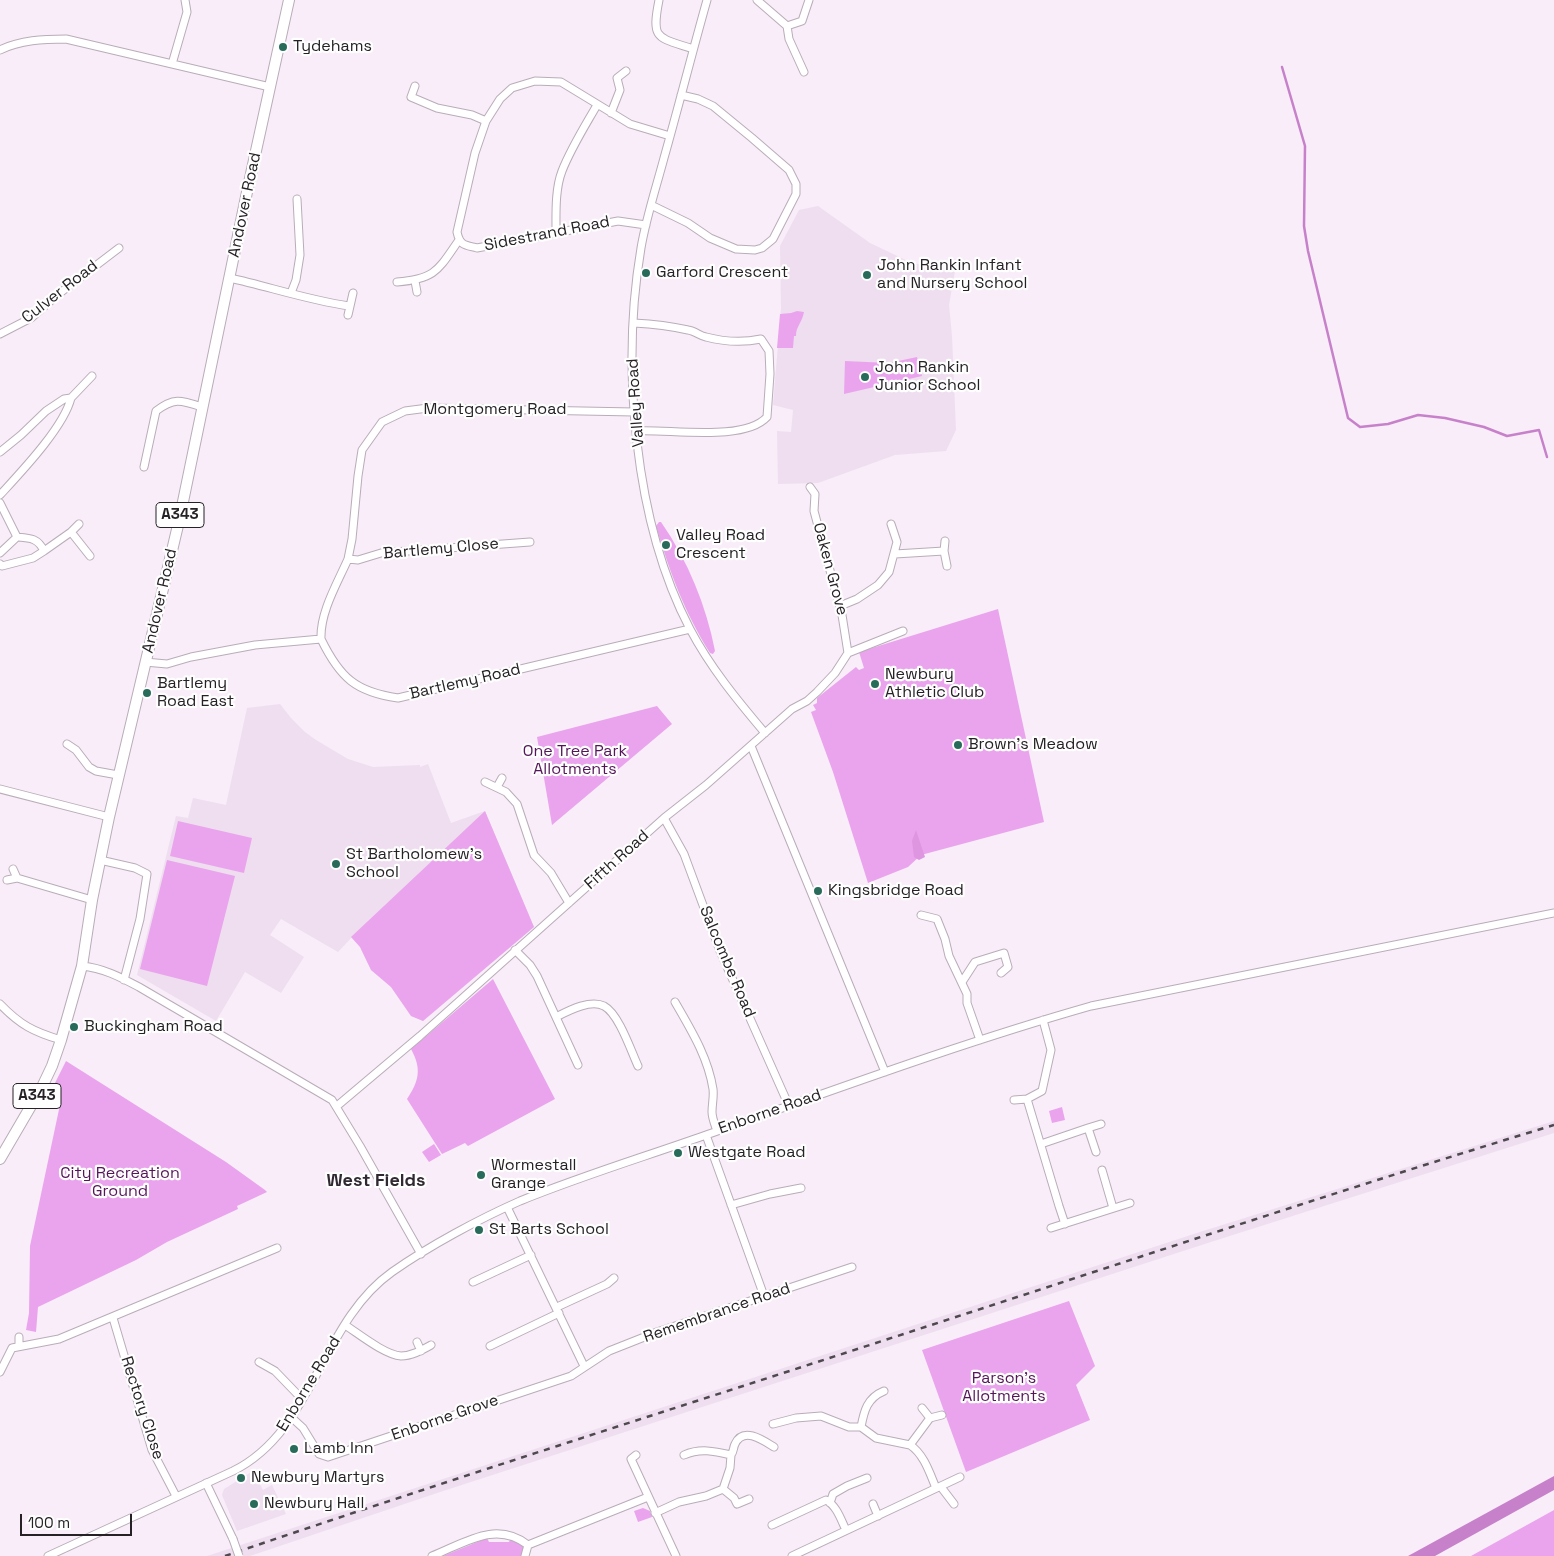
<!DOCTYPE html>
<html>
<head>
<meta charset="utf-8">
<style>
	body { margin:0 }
	#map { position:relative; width:1554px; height:1556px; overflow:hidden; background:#f8edf8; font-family:"Space Grotesk",sans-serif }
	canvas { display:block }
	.scale { position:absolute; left:20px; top:1514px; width:112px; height:22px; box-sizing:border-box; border:2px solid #252125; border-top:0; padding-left:6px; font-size:15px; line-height:18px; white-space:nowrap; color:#252125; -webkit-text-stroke:4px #fefefe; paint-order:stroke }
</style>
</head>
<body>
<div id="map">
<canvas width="1554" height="1556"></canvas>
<div class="scale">100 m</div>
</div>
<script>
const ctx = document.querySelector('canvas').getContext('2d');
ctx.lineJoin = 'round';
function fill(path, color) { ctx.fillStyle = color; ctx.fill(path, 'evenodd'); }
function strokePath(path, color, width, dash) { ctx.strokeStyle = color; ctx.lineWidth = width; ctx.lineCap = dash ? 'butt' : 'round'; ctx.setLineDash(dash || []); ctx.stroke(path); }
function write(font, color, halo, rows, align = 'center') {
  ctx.font = font + ' "Space Grotesk",sans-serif'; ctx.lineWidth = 4.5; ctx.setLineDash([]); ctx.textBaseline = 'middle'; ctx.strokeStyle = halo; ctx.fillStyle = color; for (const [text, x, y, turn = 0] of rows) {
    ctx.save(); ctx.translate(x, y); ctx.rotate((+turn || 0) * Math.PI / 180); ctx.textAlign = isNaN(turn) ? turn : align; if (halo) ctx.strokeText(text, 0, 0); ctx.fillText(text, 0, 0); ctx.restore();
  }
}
fill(new Path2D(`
	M818 206 870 243 912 263 931 266 957 259 949 305 952 336 956 430 946 451 895 455 818 483 778 484 777 431 791 432 793 410 773 405 781 309 780 246 799 210Z
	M280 704 291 718 305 732 316 740 348 759 373 767 420 765V767L428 764 451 823 485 811 534 927 423 1021 411 1016 391 987 371 970 360 947 352 937 338 952 281 919 270 935 304 957 281 993 245 972 216 1021 137 975 176 816 188 818 193 798 226 805 247 708Z
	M1554 1121V1133L1217 1240 440 1492 250 1556H207L1200 1232Z
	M253 1471 263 1490 272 1485 286 1514 237 1531 222 1495 224 1489Z`), '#efdeef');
fill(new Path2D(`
	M797 311 804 312C802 323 796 326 796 336H794L793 348H777L780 314 791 313Z
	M917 357 922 376 844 394 845 361 889 363Z
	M659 522H661C688 561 706 605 715 651L713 654 710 653C684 611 670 573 656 526Z
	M998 609 1044 822 921 855 908 867 868 883 833 772 811 712 816 710 813 705 817 703V698L856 667 859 670 864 668 859 652Z
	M657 706 672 724 552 825 537 737Z
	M485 811 534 927 423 1021 411 1016 391 987 371 970 360 947 351 937Z
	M178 821 252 838 244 873 170 856Z
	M167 860 235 876 207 986 140 969Z
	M493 979 555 1099 468 1146 465 1143 442 1154 407 1099C419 1081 422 1069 411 1049Z
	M66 1061 226 1162 265 1190 267 1192 237 1206 238 1209 167 1242 136 1260 38 1307 36 1332 26 1330 29 1313 30 1246 61 1100 49 1095Z
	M1062 1107 1065 1120 1052 1123 1049 1111Z
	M434 1144 441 1155 429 1162 422 1152Z
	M1069 1301 1095 1366 1076 1385 1090 1420 966 1472 922 1350Z
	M643 1508 650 1511 652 1517 638 1522 634 1511Z
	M1554 1510V1556H1471Z
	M487 1538 489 1542H509L511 1538 523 1546V1556H443Z`), '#eaa4ed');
fill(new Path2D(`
	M916 830 925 857 919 860 914 857 912 841Z`), '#de96e1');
fill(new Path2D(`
	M1554 1476V1490L1435 1556H1408Z`), '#c781ca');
strokePath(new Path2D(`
	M1282 67 1305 146 1304 226 1308 251 1348 418 1360 427 1388 424 1418 415 1445 418 1484 427 1507 436 1539 430 1547 457`), '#c781ca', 2.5);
const street = new Path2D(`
	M659 0C651 40 657 37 693 49
	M707 0C692 53 679 105 664 158 656 188 646 218 641 248 621 366 634 522 690 629 710 667 737 700 765 733
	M757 0 787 26 802 21 809 0
	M787 26 789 39 804 72
	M0 50C20 40 44 39 66 39L270 87
	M172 64 187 12 185 0
	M415 86 411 97 437 108 472 115 486 121
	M611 113 620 90 617 78 626 71
	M651 205 688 223 710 238 736 249 755 250 762 248 773 239 796 194V184L789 170 752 138 713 106 698 99 681 95
	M646 225 618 221 477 248C465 245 460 246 457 232L475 153 486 121 500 99 512 88 535 81 561 82 630 124 670 136
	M556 232C556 213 555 189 562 171 571 148 585 126 597 105
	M230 278C270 287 308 300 349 306
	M415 281 417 292
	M397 282C436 279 438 270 459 240
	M291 293 296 280 300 255 297 199
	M348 315 353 293
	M634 323C652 324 670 326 688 330 695 331 700 336 706 337 725 342 742 343 761 339L769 351 770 374 767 417C744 442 670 429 637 431
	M0 334 31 318 56 296 119 248
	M0 452 21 435 46 411 64 399 71 398 92 376
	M144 467 156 411C174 397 181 400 202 407
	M810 487 815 494 814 511 842 615 848 653
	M0 495C21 472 64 427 71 398
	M0 503 17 537
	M79 524 71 532 90 556
	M945 541 944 551 947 566
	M44 551 71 532
	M0 553 17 537C30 538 38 538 44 551L33 558 2 566 0 564
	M895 554 944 551
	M348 559 352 539 358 476 362 450 382 422 405 411 428 408 634 412
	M840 606 857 599 878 585 889 572 897 542 891 524
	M321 639C320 612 337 584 348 559L358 560 381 553 530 542
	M145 662 167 664 191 657 255 645 321 639C340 678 356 692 398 698L690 629
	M67 744 76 750 89 767 96 771 118 775
	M751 746 885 1072
	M485 782 506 792 517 804 534 855 551 873 569 903
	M497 787 502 778
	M0 789 109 817
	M664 818 684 854 720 951 789 1106
	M100 860 135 868 147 874 140 919 124 980
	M13 869 17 878 92 900
	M7 880 17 878
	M921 915 937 919 945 939 949 956 967 994V1003L980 1040
	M515 950 530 965 537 976 578 1065
	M82 966C103 968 120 977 139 987L332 1100 360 1146 421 1254
	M962 982 975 962 1004 953 1008 967 1001 973
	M675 1002C691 1030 708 1057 713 1089 714 1097 712 1104 712 1112 712 1118 715 1125 717 1131
	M0 1004C20 1025 34 1032 61 1040
	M556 1017C568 1011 590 999 604 1006 619 1014 631 1051 638 1066
	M1027 1099 1059 1206 1065 1224
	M1014 1100 1027 1099 1042 1091 1051 1050 1043 1020
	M337 1106 420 1036 664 818 706 785 792 709 807 701 817 692 835 673 848 653 903 631
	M1088 1128 1101 1124
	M706 1135 764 1296
	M1041 1144 1088 1128 1096 1152
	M1102 1170 1113 1208
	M731 1205 770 1194 801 1188
	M507 1207 584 1366
	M1051 1228 1130 1203
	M473 1282 531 1255
	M557 1307 607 1284 614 1278
	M113 1318 152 1450 176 1496
	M345 1325C359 1334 385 1355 401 1356 412 1356 422 1350 431 1345
	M417 1342 421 1351
	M19 1346V1337
	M490 1346 559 1313
	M259 1362 275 1371 302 1399
	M0 1372 12 1348 59 1339 277 1248
	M922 1408 930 1418
	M291 1417 303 1428 319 1454 328 1457 571 1376 609 1351 657 1332 852 1267
	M773 1424 796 1418 821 1416 849 1427H861L876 1438 910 1445C924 1454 930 1474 936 1488
	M861 1427C864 1411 867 1398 884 1391
	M910 1445 930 1418 942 1415
	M636 1455 631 1459 676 1556
	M684 1455C700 1448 714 1451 731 1455 734 1451 733 1448 735 1444 743 1426 763 1440 774 1447
	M206 1483 233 1539
	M941 1487 954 1504
	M723 1489 734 1498 737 1504 749 1499
	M830 1503 833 1494 847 1486 867 1478
	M873 1504 878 1516
	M655 1513 679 1502 706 1496 723 1489 730 1468 731 1455
	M772 1525 826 1500C837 1506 841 1520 846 1530
	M528 1545 648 1497
	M48 1556 233 1471C314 1431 320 1323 392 1272 429 1246 479 1219 520 1201 581 1176 644 1157 706 1135 834 1090 961 1043 1091 1006L1554 913
	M432 1556C465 1543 496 1520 528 1545
	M525 1556 528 1545
	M792 1556 960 1477`);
const primary = new Path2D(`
	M0 1159 42 1087 52 1066 61 1040 82 966 92 900 109 817 179 521 247 192 289 0`);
strokePath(street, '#b8adb8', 9);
strokePath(primary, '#b8adb8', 12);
strokePath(street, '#fff', 7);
strokePath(primary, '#fff', 10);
strokePath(new Path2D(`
	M225 1556C457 1477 692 1403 925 1327 1135 1259 1343 1189 1554 1125`), '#4e494e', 2.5, [6, 6]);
const streetBridge = new Path2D(`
	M233 1539 239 1556`);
strokePath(streetBridge, '#b8adb8', 9, []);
strokePath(streetBridge, '#fff', 7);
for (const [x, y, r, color] of [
	[283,47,5,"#286b5b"],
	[646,273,5,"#286b5b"],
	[867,275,5,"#286b5b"],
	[865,377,5,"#286b5b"],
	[666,545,5,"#286b5b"],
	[875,684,5,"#286b5b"],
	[147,693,5,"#286b5b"],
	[958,745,5,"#286b5b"],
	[336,864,5,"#286b5b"],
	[818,891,5,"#286b5b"],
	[74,1027,5,"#286b5b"],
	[678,1153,5,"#286b5b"],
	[481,1175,5,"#286b5b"],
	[479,1230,5,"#286b5b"],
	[294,1449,5,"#286b5b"],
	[241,1478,5,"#286b5b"],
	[254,1504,5,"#286b5b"]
]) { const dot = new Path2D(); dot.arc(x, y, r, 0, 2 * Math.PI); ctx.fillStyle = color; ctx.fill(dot); strokePath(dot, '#fefefe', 2); }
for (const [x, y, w] of [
	[180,515,48],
	[37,1096,48]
]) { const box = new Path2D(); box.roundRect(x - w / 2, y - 12.5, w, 25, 4); ctx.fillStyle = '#fefefe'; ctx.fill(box); strokePath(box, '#252125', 1); }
write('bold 15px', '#252125', null, [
	["A343",180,515],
	["A343",37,1096]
]);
write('16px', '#252125', '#fefefe', [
	["Tydehams",293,47],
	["John Rankin Infant",877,266],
	["and Nursery School",877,284],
	["Garford Crescent",656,273],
	["John Rankin",875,368],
	["Junior School",875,386],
	["Valley Road",676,536],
	["Crescent",676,554],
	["Newbury",885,675],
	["Athletic Club",885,693],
	["Bartlemy",157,684],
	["Road East",157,702],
	["Brown's Meadow",968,745],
	["St Bartholomew's",346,855],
	["School",346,873],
	["Kingsbridge Road",828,891],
	["Buckingham Road",84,1027],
	["Westgate Road",688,1153],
	["Wormestall",491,1166],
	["Grange",491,1184],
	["St Barts School",489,1230],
	["Lamb Inn",304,1449],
	["Newbury Martyrs",251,1478],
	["Newbury Hall",264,1504]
], 'left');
write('16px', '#252125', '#fefefe', [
	["Andover Road",245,205,-78],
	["Sidestrand Road",547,234,-11],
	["Culver Road",60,292,-38],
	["Valley Road",636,403,-94],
	["Montgomery Road",495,410],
	["Bartlemy Close",441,549,-5],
	["Oaken Grove",830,569,75],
	["Andover Road",160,601,-77],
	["Bartlemy Road",465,682,-13],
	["Fifth Road",617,860,-42],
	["Salcombe Road",727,962,67],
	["Enborne Road",770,1112,-19],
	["Remembrance Road",717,1313,-19],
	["Enborne Road",309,1384,-59],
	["Rectory Close",142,1408,72],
	["Enborne Grove",445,1418,-19]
]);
write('16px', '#551559', '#fefefe', [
	["One Tree Park",575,752],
	["Allotments",575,770],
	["City Recreation",120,1174],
	["Ground",120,1192],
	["Parson's",1004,1379],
	["Allotments",1004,1397]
]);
write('bold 18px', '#312932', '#fefefe', [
	["West Fields",376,1181]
]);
</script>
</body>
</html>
